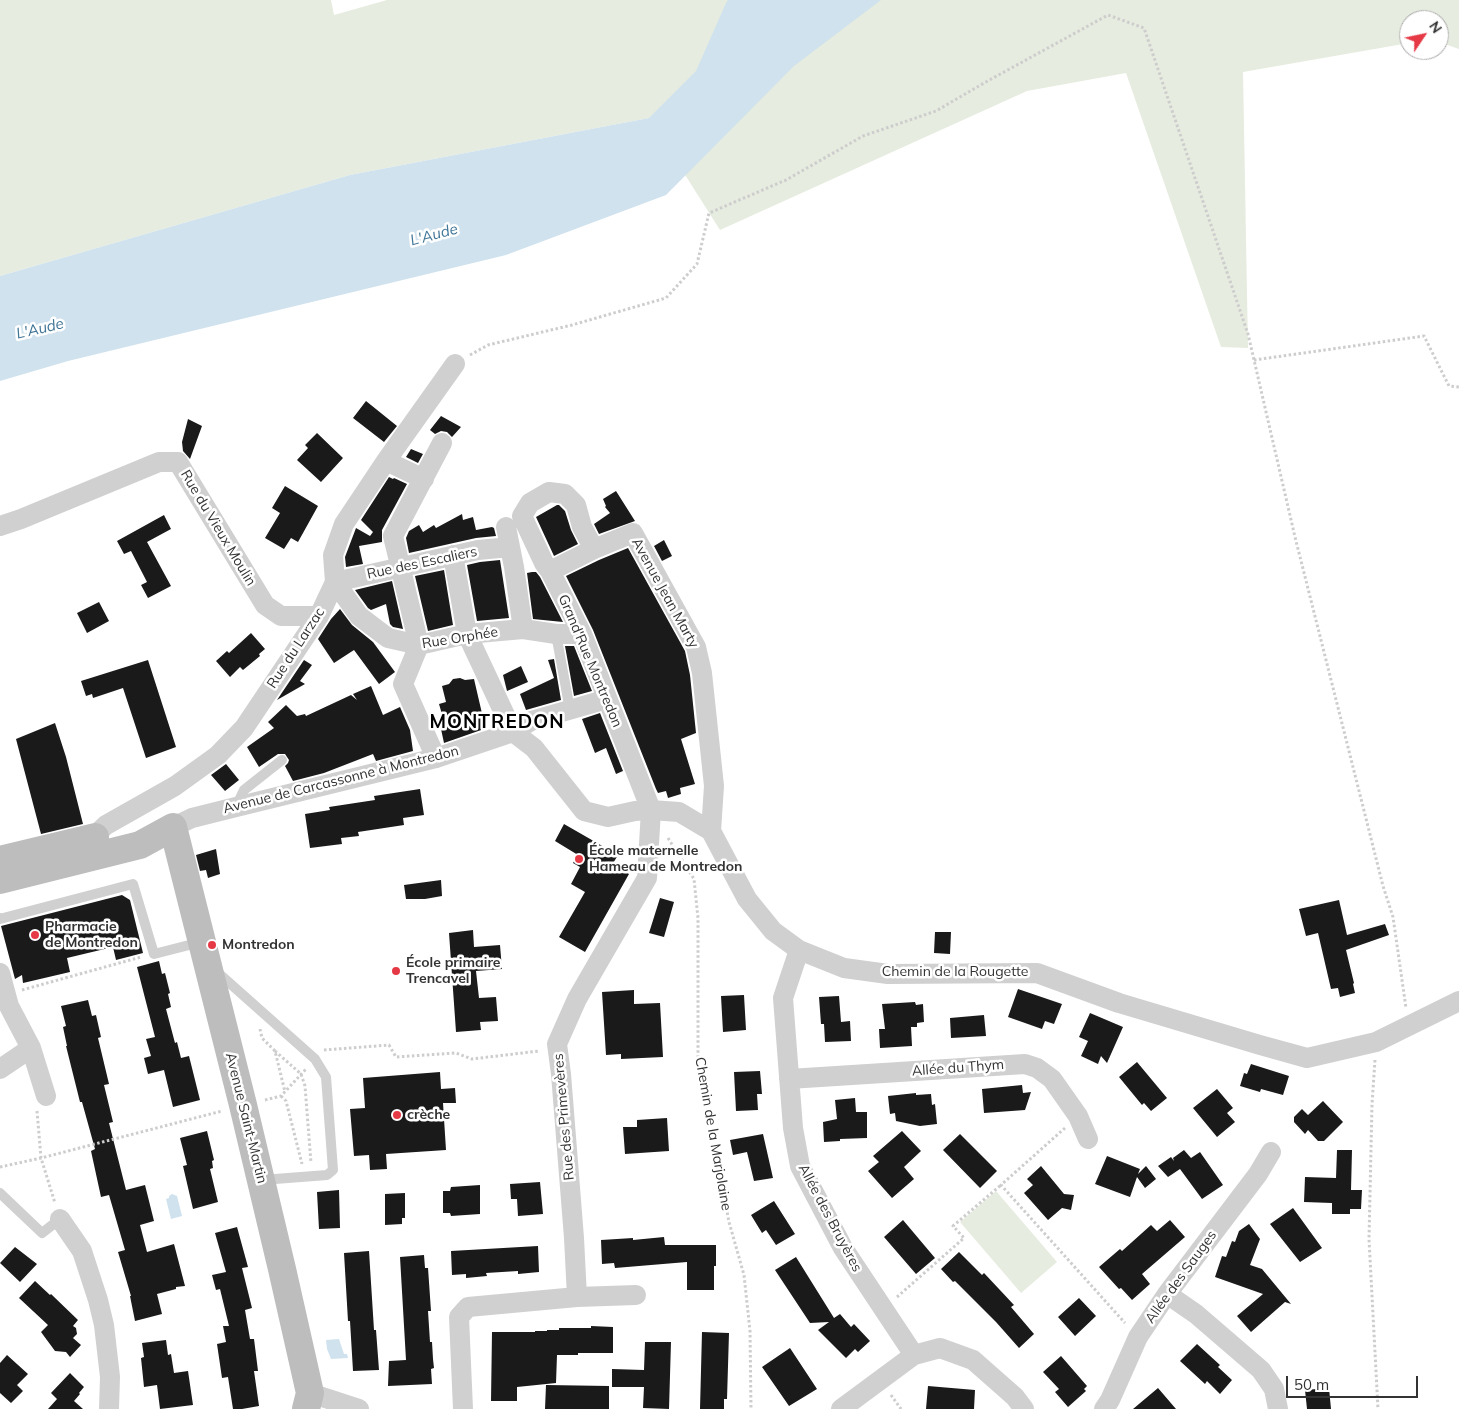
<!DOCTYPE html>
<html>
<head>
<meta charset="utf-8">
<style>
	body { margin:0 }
	#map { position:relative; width:1459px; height:1409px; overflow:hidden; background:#fff; font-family:Mulish,sans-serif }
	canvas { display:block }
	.north { position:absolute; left:1399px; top:10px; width:50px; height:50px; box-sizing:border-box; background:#fff; border:1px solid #adadad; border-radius:50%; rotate:56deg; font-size:14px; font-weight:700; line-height:20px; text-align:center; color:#333 }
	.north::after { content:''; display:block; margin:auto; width:18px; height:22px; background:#e63946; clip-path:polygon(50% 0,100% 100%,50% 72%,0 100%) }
	.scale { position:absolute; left:1286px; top:1376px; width:132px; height:22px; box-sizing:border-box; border:2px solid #333; border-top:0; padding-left:6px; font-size:15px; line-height:18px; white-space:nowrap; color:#333; -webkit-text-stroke:4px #fff; paint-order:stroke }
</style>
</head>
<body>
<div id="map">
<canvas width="1459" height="1409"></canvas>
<div class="north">N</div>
<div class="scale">50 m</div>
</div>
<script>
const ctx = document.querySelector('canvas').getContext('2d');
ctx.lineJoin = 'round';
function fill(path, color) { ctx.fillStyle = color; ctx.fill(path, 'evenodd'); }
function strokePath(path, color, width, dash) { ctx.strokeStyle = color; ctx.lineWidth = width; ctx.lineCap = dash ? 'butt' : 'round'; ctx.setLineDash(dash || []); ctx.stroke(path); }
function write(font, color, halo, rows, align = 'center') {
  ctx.font = font + ' Mulish,sans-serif'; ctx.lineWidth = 5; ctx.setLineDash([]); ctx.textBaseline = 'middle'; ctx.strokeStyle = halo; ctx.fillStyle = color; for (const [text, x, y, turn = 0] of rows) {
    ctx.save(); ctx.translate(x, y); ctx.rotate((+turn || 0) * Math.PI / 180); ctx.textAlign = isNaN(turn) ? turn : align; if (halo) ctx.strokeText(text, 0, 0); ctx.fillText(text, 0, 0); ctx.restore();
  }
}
fill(new Path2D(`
	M0 0H331L334 15 387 0H1459V49L1439 42V20H1409V43L1243 72 1248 348 1221 347 1126 73 1027 91 720 230 649 118 350 175 0 276Z
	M996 1191 1057 1262 1021 1293 960 1222Z`), '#e6ecdf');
fill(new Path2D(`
	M728 0H881L794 66 666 195 506 255 68 361 0 381V276L350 175 649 118 696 71 726 3Z
	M172 1194 177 1196 182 1216 171 1219 166 1199 169 1198V1196Z
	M339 1339 344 1354H347L348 1358 331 1359 327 1349 326 1340Z`), '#cfe2ee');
fill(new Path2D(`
	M366 401 397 426 384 442 353 418Z
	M441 416 461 427 452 437 447 432 441 431 435 434 430 430Z
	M188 419 202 426 190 459 183 451 182 442Z
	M317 433 343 458 321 482 297 460 308 448 305 445Z
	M411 449 423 454 418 463 406 457Z
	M389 477 393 479 394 478 407 484 382 530V542L359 546 363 564 346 567 345 557 356 528 370 536 373 532 361 520Z
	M285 486 318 506 298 542 291 538 284 549 265 538 280 513 272 508Z
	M616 491 635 521 599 534 594 524 610 513 605 507 606 506 603 499Z
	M557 505H559L565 511 571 530 578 544 554 556 536 517Z
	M462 514 463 520 473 517 476 530 492 527 494 528 496 536 476 538 409 553 406 538 409 531 419 525 423 532 434 525 436 528Z
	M164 515 171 529 147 542 171 586 148 598 141 585 147 582 131 551 124 554 117 541Z
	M664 540 672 556 662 561 654 546Z
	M628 548 685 651 690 675 696 733 681 739 695 784 680 788 681 794 668 798 666 791 658 793 656 789 593 630 566 576 599 560Z
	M500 560 509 618 477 621 467 565 480 562Z
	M444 570 453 625 428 631 415 576Z
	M532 572H536L540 577 563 622 533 619 527 573Z
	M392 581 403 629 393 627 390 624 386 604 371 610 368 608 355 590Z
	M99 602 109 621 87 633 77 613Z
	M340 609 352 625 373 642 395 672 379 684 354 650 334 663 318 639 331 619Z
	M251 633 265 649 259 654 260 656 243 670 240 667 230 677 216 661 227 651 229 653Z
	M565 646H574L592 691 574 696Z
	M554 659 561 700 526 710 520 694 554 678 548 660Z
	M148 660 176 747 146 758 123 688 93 698 92 694 86 696 81 681Z
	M304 660 312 665 300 681 305 684 277 700Z
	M521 666 528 682 507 691 503 675Z
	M460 678 465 680 474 679 484 722 482 723 484 729 444 743 441 729 446 728 439 704 446 702 442 686 449 684 453 679Z
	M371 686 383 715 400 707 410 730 413 751 376 761 373 754 324 773 293 781 285 766 288 763 289 760 285 754H278L259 767 247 747 274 728 268 722 286 705 297 716 305 714 306 716 351 695 357 700 353 694Z
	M600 713 623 771 616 774 606 748 595 753 582 719Z
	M55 723 66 757 83 824 41 834 16 739Z
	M226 764 239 780 225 791 211 775Z
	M420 789 424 815 403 818 404 825 358 832 359 836 341 838 342 844 310 848 305 814 330 810 329 807 375 800 374 796Z
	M564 824 618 855 612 865 629 874 585 952 559 937 585 892 571 884 580 867 573 863 578 855 555 841Z
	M216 849 220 874 208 878 206 870 200 871 196 855Z
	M441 880 442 896 425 899H406L404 885Z
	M122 895 130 900 143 953 116 960 113 947 67 958 70 972 23 983 22 975 15 979 1 926Z
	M660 898 674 902 664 937 649 933Z
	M1339 900 1347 935 1385 924 1389 935 1346 950 1354 983 1353 984 1355 993 1340 997 1338 988 1331 989 1318 933 1306 936 1299 909Z
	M473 930 474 947 500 945 502 969 476 971 479 998 496 997 498 1021 480 1022 481 1030 456 1032 449 933Z
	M935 932H951L950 954 934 953Z
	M159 961 162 974 165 973 170 993 168 994 171 1007 166 1009 175 1043 177 1042 181 1058 189 1056 200 1100 173 1107 164 1070 148 1074 144 1058 151 1056 146 1039 155 1037 137 967Z
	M1018 989 1062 1004 1054 1024 1045 1021 1042 1029 1008 1017Z
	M634 990V1004L660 1003 663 1057 621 1059V1054L606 1055 602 992Z
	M744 995 746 1030 723 1032 721 996Z
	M839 996 841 1022 850 1021 851 1041 825 1042 824 1024H821L819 997Z
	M88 1000 92 1016 96 1015 101 1037 98 1038 109 1084 104 1085 113 1122 109 1123 126 1190 145 1185 154 1221 140 1225 147 1252 174 1244 185 1286 176 1287V1289L157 1294 162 1314 135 1321 130 1296H131L118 1252 125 1250 109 1195 101 1197 91 1151 95 1149 82 1102H80L66 1046H67L63 1027 66 1026 61 1006Z
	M915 1002 916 1005 923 1004 924 1022 917 1023V1027H911L912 1046 880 1048 879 1029H885L882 1004Z
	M1090 1013 1123 1027 1107 1063 1101 1056 1098 1064 1081 1056 1088 1041 1079 1037Z
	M984 1015 986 1036 951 1038 950 1018Z
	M1137 1062 1167 1098 1151 1111 1144 1103 1142 1105 1119 1077Z
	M1251 1064 1289 1076 1283 1095 1261 1089 1260 1092 1240 1086 1244 1073 1247 1074Z
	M760 1071 762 1094H757L758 1110 736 1111 734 1072Z
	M440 1072 441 1089 455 1088 456 1103H443L446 1150 386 1154 387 1169 370 1170 369 1155 354 1156 350 1109 365 1108 363 1078Z
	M1022 1085 1023 1093 1031 1092 1025 1110 984 1113 982 1089Z
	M1217 1089 1233 1108 1227 1113 1235 1122 1217 1137 1193 1108Z
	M916 1093V1095L931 1094 932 1105 935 1104 937 1124 920 1126 896 1121 895 1113 890 1114 888 1096Z
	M855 1098 856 1112H867V1138L840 1139V1141L824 1142 823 1122 837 1119 835 1100Z
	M1323 1101 1343 1122 1324 1141H1318L1308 1130 1305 1134 1294 1122V1117L1302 1109 1308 1115Z
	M667 1118 669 1151 625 1154 623 1127H637V1120Z
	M207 1131 214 1160 212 1161 213 1168 210 1169 218 1202 193 1209 183 1166 187 1165 180 1138Z
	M902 1131 921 1151 904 1167 914 1179 892 1198 868 1171 879 1162 873 1156Z
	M763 1134 773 1178 754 1181 747 1152 733 1155 730 1140Z
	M960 1134 997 1171 980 1188 943 1150Z
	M1184 1150 1191 1158 1200 1152 1223 1185 1202 1199 1180 1169 1168 1177 1158 1166 1171 1157 1174 1161 1173 1158Z
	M1337 1150H1352L1351 1190H1362L1361 1209H1350V1214H1332V1203L1304 1202 1305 1177 1336 1178Z
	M1107 1156 1140 1169 1138 1174 1146 1166 1156 1179 1145 1188 1137 1177 1130 1197 1095 1184Z
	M1041 1166 1064 1194 1074 1195 1071 1210 1062 1208 1048 1220 1024 1193 1033 1185 1027 1179Z
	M540 1182 543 1214 518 1216 517 1199H511L510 1184Z
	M480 1185V1214L451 1216 450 1213H443V1191H450L451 1187Z
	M339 1190 340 1228 319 1229 317 1192Z
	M405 1193V1218H402V1224L385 1225V1194Z
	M774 1201 795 1234 776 1245 766 1230 762 1233 751 1215Z
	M1293 1208 1322 1248 1300 1262 1270 1224Z
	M903 1220 935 1258 916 1274 884 1237Z
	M1170 1220 1185 1237 1142 1274 1150 1284 1132 1300 1121 1288 1119 1289 1099 1267 1120 1249 1122 1251 1151 1225 1157 1231Z
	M1249 1224 1260 1239 1250 1265 1262 1269 1291 1304 1285 1302 1251 1332 1237 1316 1263 1294 1215 1277 1222 1256 1226 1257 1232 1241 1235 1242 1239 1231Z
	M237 1227 248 1267 242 1268 252 1308 245 1310 250 1339H254L258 1371H254L259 1406 242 1409H233L228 1377 222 1378 217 1344 226 1342 223 1326H229L220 1289 216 1290 212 1275 226 1272 215 1233Z
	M664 1237 665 1245H716V1266H714V1290H687V1262L615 1268 614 1263 602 1264 601 1240 633 1238V1240Z
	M538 1246 539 1272 518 1274V1271L486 1273 487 1276 466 1278V1274L452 1275 451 1251Z
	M15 1247 37 1264 20 1282 0 1263Z
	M369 1251 374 1330H376L379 1370 353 1371 350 1321H348L344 1253Z
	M959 1252 982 1275 984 1273 1014 1305 1011 1307 1034 1334 1019 1348 996 1322 955 1281 953 1282 941 1269Z
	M424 1255 425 1268H428L431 1311H428L430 1342H432L433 1359 434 1368 431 1369 432 1384 388 1386 389 1361 406 1360 400 1257Z
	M796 1257 834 1318 840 1314 851 1327 854 1324 870 1341 858 1352 855 1349 846 1358 818 1330 829 1322 810 1323 775 1270Z
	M35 1281 50 1295 51 1294 78 1320 73 1326 76 1328 77 1334 73 1338 81 1345 70 1357 66 1352 55 1351 41 1332 48 1325 19 1298Z
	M1079 1298 1096 1316 1075 1336 1058 1317Z
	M591 1326 613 1327V1353H578V1355H557L556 1383 517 1387V1401H491L492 1332H535V1331H547V1330H559V1328H591Z
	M702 1332 729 1333 727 1399H724V1409H700Z
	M166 1340 168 1355 171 1354 174 1373 188 1371 193 1405 160 1409 157 1385 144 1387 141 1358 144 1357 142 1343Z
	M645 1342H671L669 1409 643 1408 644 1387H612V1369L644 1370Z
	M1197 1344 1220 1365 1218 1367 1232 1380 1220 1394 1207 1381 1205 1384 1180 1361Z
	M790 1348 817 1389 789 1406 762 1367Z
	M7 1355 28 1374 17 1385 23 1391 11 1403 0 1393V1363Z
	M1061 1356 1087 1386 1084 1389 1086 1391 1068 1407 1055 1392 1059 1389 1043 1372Z
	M70 1373 84 1387 79 1393 80 1394 74 1401 83 1409H48L57 1399 51 1393Z
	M546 1385 609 1386V1409H545Z
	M928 1386 975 1390 974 1409H926Z
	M1158 1388 1176 1409H1133Z
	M1329 1388 1331 1409H1307L1305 1390Z`), '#1a1a1a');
strokePath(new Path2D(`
	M470 355 488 345 572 325 666 298 697 264 709 213 786 180 863 136 936 111 984 83 1108 15 1144 28 1248 334 1295 537 1383 886 1393 917 1406 1008
	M1254 360 1424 336 1449 386 1459 387
	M668 838 694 879 698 918V1058L729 1222 744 1275 750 1331 751 1409
	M22 990 141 957
	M260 1029 262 1038 275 1051 285 1092
	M324 1050 389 1045 396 1057 456 1053 472 1059 539 1051
	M275 1051 301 1074 305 1086 311 1163
	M1375 1060 1372 1104 1369 1239 1378 1409
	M281 1096 286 1101 302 1164
	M265 1100 281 1096 306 1069
	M37 1111 41 1158 55 1203
	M1065 1128 1001 1185 1125 1323
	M0 1167 41 1158 222 1111
	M897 1297 964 1238 953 1226 1001 1185
	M891 1395 901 1409`), '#cdcdcd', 3, [2.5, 2.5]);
strokePath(new Path2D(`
	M556 634 570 710
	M236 807 244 790 282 760
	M0 918V919L133 884 154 954 201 942
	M216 971 315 1059 326 1077 333 1170 327 1175 262 1180
	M0 1193 42 1233 60 1219`), '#d0d0d0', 10);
strokePath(new Path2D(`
	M386 461 424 479
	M0 526 21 519 159 462H178L265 605 281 616H319
	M506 527 514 567 523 629
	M510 547 478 550 335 582 359 616 388 638 419 645 467 634 523 629 556 634H582
	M453 555 467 634 513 732 531 721 607 699
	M550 571 594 549 633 533 696 647 702 673 714 786 711 831
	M436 758 403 684 419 645 393 536 442 443
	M173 827 192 818 236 807 436 758 513 732 534 748 584 811 608 817 635 811 651 810 679 812 711 831 747 899 773 931 799 950 844 968 888 974 1037 973 1119 1003 1260 1045 1307 1058 1376 1042 1459 1001
	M96 849 93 837 106 825 175 786 218 755 244 728 319 616 335 582 333 555 344 524 386 461 455 364
	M799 950 783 998 793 1128 800 1166 843 1248 914 1355
	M0 973 9 1006 31 1048 46 1096
	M0 1069 31 1048
	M789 1079 1025 1064 1037 1068 1052 1079 1078 1116 1088 1139
	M60 1219 82 1251 98 1300 104 1325 110 1377 109 1409
	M1167 1294 1196 1314 1261 1370 1274 1389 1278 1409
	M577 1297 574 1238 561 1074 557 1044 577 999 647 878 651 810 582 634 550 571 544 563 522 516 530 503 549 492 565 494 576 505 582 527 594 549
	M310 1393 359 1409
	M463 1409 459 1317 468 1307 577 1297 636 1295
	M841 1409 914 1355 940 1348 973 1360 1015 1397 1024 1409
	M1104 1409 1110 1400 1138 1337 1167 1294 1258 1174 1271 1152`), '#d0d0d0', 20);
strokePath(new Path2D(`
	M173 827 243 1105 282 1269 310 1393 306 1409
	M0 860 95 837
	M0 880 140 845 173 827`), '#bdbdbd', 28);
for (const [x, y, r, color] of [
	[579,859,5,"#e63946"],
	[35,935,5,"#e63946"],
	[212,945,5,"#e63946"],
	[396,971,5,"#e63946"],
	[397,1115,5,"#e63946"]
]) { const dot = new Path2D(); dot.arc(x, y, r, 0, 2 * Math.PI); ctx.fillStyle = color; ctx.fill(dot); strokePath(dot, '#fff', 2); }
write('14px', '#333', '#fff', [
	["Rue du Vieux Moulin",218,528,59],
	["Rue des Escaliers",422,563,-12],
	["Avenue Jean Marty",665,593,61],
	["Rue Orphée",460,638,-9],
	["Rue du Larzac",296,648,-57],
	["Grand'Rue Montredon",590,661,67],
	["Avenue de Carcassonne à Montredon",341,780,-14],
	["Chemin de la Rougette",955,972],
	["Allée du Thym",958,1068,-4],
	["Rue des Primevères",564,1117,-95],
	["Avenue Saint-Martin",246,1118,76],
	["Chemin de la Marjolaine",713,1134,80],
	["Allée des Bruyères",830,1218,62],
	["Allée des Sauges",1181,1277,-54]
]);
write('bold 14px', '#333', '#fff', [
	["École maternelle",589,851],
	["Hameau de Montredon",589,867],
	["Pharmacie",45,927],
	["de Montredon",45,943],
	["Montredon",222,945],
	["École primaire",406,963],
	["Trencavel",406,979],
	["crèche",407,1115]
], 'left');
write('italic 15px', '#3f7597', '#fff', [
	["L'Aude",434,235,-15],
	["L'Aude",40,329,-13]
]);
ctx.letterSpacing = '1px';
write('bold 19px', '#000', '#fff', [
	["MONTREDON",497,722]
]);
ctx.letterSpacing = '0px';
</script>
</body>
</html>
